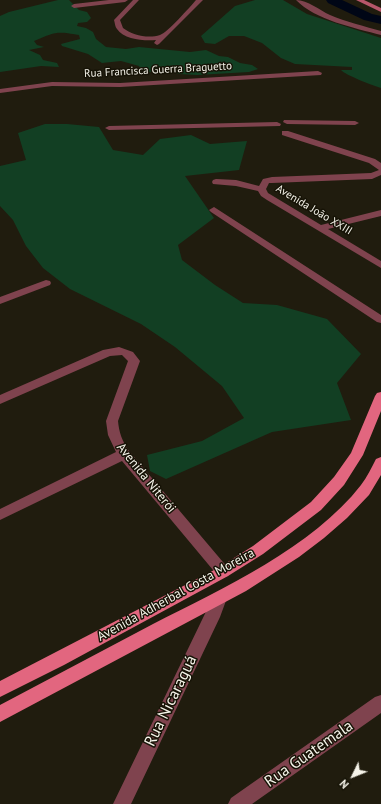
<!DOCTYPE html>
<html>
<head>
<meta charset="utf-8">
<style>
	body { margin:0 }
	#map { position:relative; width:381px; height:804px; overflow:hidden; background:#201c0e; font-family:"PT Sans",sans-serif }
	canvas { display:block }
	.north { position:absolute; left:333px; top:756px; width:40px; height:40px; -webkit-text-stroke:3px #161306; paint-order:stroke; rotate:227deg; font-size:11px; font-weight:700; line-height:16px; text-align:center; color:#f5f3e9 }
	.north::after { content:''; display:block; margin:auto; width:14px; height:18px; background:#f5f3e9; clip-path:polygon(50% 0,100% 100%,50% 72%,0 100%) }
</style>
</head>
<body>
<div id="map">
<canvas width="381" height="804"></canvas>
<div class="north">N</div>
</div>
<script>
const ctx = document.querySelector('canvas').getContext('2d');
ctx.lineJoin = 'round';
function fill(path, color) { ctx.fillStyle = color; ctx.fill(path, 'evenodd'); }
function write(font, color, halo, rows, align = 'center') {
  ctx.font = font + ' "PT Sans",sans-serif'; ctx.lineWidth = 3; ctx.setLineDash([]); ctx.textBaseline = 'middle'; ctx.strokeStyle = halo; ctx.fillStyle = color; for (const [text, x, y, turn = 0] of rows) {
    ctx.save(); ctx.translate(x, y); ctx.rotate((+turn || 0) * Math.PI / 180); ctx.textAlign = isNaN(turn) ? turn : align; if (halo) ctx.strokeText(text, 0, 0); ctx.fillText(text, 0, 0); ctx.restore();
  }
}
fill(new Path2D(`
	M58 0H69L79 10 87 12 91 18 87 22 78 23 77 26 86 28 93 32 96 39 106 47 126 49 139 47 190 52 206 50 219 56 228 57 240 63 252 65 258 69 249 72 197 75 179 74 172 71 147 72 141 70 139 66 121 61 102 63 88 54 62 46 61 44 80 39 79 35C55 31 56 32 34 41L37 45 44 47 29 50 40 55 43 60 57 63 59 67 41 66 0 72V16L9 12Z
	M255 0H283L307 14 381 38V88C374 86 345 75 341 70H352V67L295 64 281 58 262 43 244 36H229L215 44 205 43 201 36 235 6Z
	M45 124H67L99 127 113 150 143 155 160 139 191 135 210 144 247 141 239 170 185 176 214 218 178 245 182 260 215 285 243 303 277 305 327 319 361 354 337 383 351 420 272 432 166 479 150 471 147 455 202 441 244 418 222 386 175 347 141 324 70 289 43 268 26 246 13 220 0 206V166L26 160 18 133Z`), '#123f23');
fill(new Path2D(`
	M326 0H342L372 14 381 16V24L364 20 328 3Z`), '#000616');
fill(new Path2D(`
	M109 0H128L125 2 74 8 71 6 74 4Z
	M133 0H139L120 20 123 28C132 35 148 39 160 35 167 33 190 7 196 0H203L159 44 157 45 154 43 156 40C145 41 124 40 117 29 115 27 115 23 114 20Z
	M296 0C308 0 319 10 330 15 346 22 364 26 381 31V35C355 28 315 20 296 0Z
	M318 71 322 73 321 75 120 87 52 86 0 93V89L52 82 120 83Z
	M284 120 355 121 359 123 355 125 287 124 283 122Z
	M277 122 281 124 280 126 109 130 105 128 109 126Z
	M282 131H288L375 159 381 163V175L372 179 272 183H269L266 189 268 193 273 196 321 225 381 210V216L328 229 381 261V268L267 200 261 196 258 191 236 186 213 184 212 182 213 180 216 179 236 180 259 186 263 179 272 177 371 173 379 170 369 163 282 135Z
	M214 207 381 315V323L377 322 211 212 209 210Z
	M46 280 50 281 51 283 50 285 0 304V297Z
	M119 347 133 352 140 361 118 421C119 432 122 441 129 451L228 568 230 572 228 576 223 578 218 576 122 461 0 520V509L116 452 108 435 106 421 128 361 122 355 110 356 0 404V395L103 350Z
	M220 592 225 593 227 598 220 617 131 804H113L215 593Z
	M381 695V713L252 804H228L231 798 375 697Z`), '#7f434e');
fill(new Path2D(`
	M356 0H364L381 8V12Z`), '#b7576a');
fill(new Path2D(`
	M381 392V411L363 455 344 485 321 510 263 554 228 576 64 665 0 697V681L218 568 253 546 311 502 334 477 351 453 375 396 377 393Z
	M381 457V475L369 495 347 518 324 538 299 557 246 591 0 722V705C51 678 102 651 153 624 222 589 313 547 361 485 367 477 372 467 376 459Z`), '#e2667f');
write('11px', '#f5f3e9', '#161306', [
	["Rua Francisca Guerra Braguetto",158,70,-3],
	["Avenida João XXIII",314,210,31]
]);
write('13px', '#f5f3e9', '#161306', [
	["Avenida Niterói",146,478,51],
	["Avenida Adherbal Costa Moreira",176,595,-29]
]);
write('16px', '#f5f3e9', '#161306', [
	["Rua Nicaraguá",171,701,-64],
	["Rua Guatemala",309,754,-35]
]);
</script>
</body>
</html>
